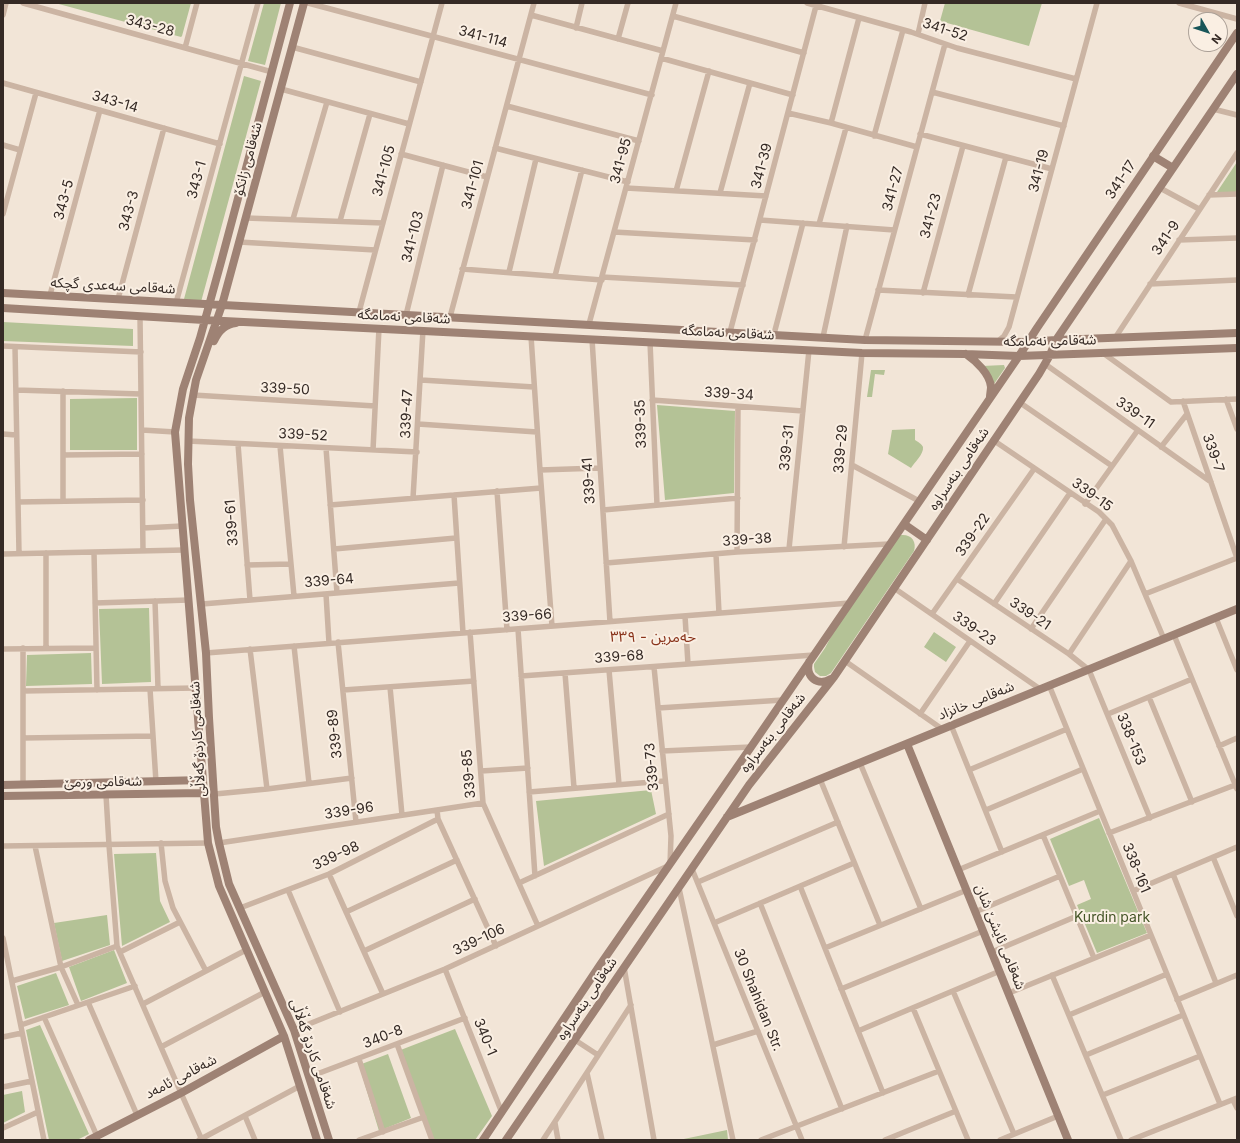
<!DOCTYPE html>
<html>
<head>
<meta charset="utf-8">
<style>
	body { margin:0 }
	#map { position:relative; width:1240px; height:1143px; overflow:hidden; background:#f2e5d7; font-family:Inter,sans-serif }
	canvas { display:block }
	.frame { position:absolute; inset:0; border:4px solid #352a25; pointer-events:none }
	.north { position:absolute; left:1188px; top:12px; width:40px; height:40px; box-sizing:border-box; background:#faefe3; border:1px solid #aba097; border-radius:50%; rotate:129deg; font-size:11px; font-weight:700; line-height:16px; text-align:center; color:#352a25 }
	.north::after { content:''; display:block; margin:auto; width:14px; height:18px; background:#195659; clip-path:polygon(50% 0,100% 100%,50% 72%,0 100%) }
</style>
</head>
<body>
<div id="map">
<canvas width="1240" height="1143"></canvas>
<div class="frame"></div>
<div class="north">N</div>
</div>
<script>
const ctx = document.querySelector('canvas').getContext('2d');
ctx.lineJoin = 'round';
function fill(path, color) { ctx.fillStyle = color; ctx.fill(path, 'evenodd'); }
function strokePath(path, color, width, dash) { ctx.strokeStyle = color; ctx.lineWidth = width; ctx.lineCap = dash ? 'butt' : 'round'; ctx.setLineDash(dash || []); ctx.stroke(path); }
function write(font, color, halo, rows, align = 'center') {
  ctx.font = font + ' Inter,"Noto Sans Arabic",sans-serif'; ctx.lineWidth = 4; ctx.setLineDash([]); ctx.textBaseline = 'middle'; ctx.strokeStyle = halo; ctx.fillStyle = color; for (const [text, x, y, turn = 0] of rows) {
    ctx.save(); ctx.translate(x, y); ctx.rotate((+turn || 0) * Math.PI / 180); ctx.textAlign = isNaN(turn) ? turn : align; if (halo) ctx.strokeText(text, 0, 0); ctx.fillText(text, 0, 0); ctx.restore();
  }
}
fill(new Path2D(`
	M55 3H191L182 36 181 37Z
	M264 3H281L265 65 248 61Z
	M945 3H1042L1029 46 940 21Z
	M244 76 261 81 201 302 184 299Z
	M1237 162V192H1217Z
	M3 322 133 329V346L3 341Z
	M1004 365 1005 368 994 384 982 366Z
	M871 370H885L884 375 875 374 872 397H867Z
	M137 398V450H70V399Z
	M657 405 735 411 734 493 665 500Z
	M915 429V440C918 442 922 444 923 447 924 454 914 463 911 468L888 454 892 430Z
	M901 535C911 534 917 541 914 551L831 673 826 676H820L815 672 814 667V664L825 648 833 633 898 537Z
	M149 608 151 682 102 684 99 609Z
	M934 632 956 647 946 662 924 647Z
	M91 653 92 684 26 686 27 655Z
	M651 790 656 814 544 866 536 801Z
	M1099 818 1147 933 1097 953 1077 905 1091 899 1084 880 1069 886 1050 839Z
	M156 853 160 901 170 922 122 946 114 854Z
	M107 915 110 945 62 961 54 923Z
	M114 950 127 983 81 1001 69 967Z
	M56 973 69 1005 25 1019 17 986Z
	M40 1025 89 1134 77 1140H49L26 1030Z
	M455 1029 492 1116 475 1140H430L398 1051Z
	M388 1054 411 1118 379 1131 359 1065Z
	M22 1091 25 1112 3 1123V1095Z
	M727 1130 728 1140H679Z`), '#b4c296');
strokePath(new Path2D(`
	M23 3 272 72
	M308 3 652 95
	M807 3 911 32 957 48 1076 79
	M1179 3 1237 19
	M3 15 6 3
	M531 15 663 51
	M673 16 804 53
	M576 28 582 3
	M918 34 925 3
	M618 39 628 3
	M292 47 421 82
	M185 48 197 3
	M661 58 793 95
	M3 83 220 144
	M281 89 409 124
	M932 92 1064 126
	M507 106 639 141
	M1213 109 1237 115
	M788 113 831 123 917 147
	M831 123 859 18
	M920 134 1052 169
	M874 136 903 30
	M3 145 20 150
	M495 148 628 182
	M401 154 487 177
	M626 188 766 196
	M1160 188 1199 209
	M676 191 709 71
	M720 193 750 83
	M1209 195 1237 194
	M3 214 36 93
	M246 218 383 223
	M293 219 327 102
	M760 220 894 230
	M340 221 370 114
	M819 224 846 128
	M614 232 755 240
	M1179 240 1237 238
	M239 242 375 250
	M462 269 602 280
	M509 272 536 159
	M555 276 582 170
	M602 277 743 285
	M1150 284 1237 280
	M878 290 1016 297
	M923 293 963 146
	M50 295 100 110
	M968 295 1006 157
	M118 299 164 128
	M176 303 258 3
	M359 312 442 3
	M406 315 443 165
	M140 317 143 551
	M450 317 534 3
	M589 324 676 3
	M730 332 816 6
	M774 334 803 223
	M531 336 540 470 552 626
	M823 337 847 226
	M1115 338 1237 153
	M592 339 610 622
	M865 340 945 44
	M998 341 1004 336 1009 327 1097 3
	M650 342 657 505
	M3 346 141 352
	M15 347 19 553
	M1103 353 1171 402 1237 399
	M1045 364 1211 482
	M421 380 534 387
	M16 390 141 394
	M193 395 375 406
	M1226 399 1237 429
	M652 400 803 411
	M1183 401 1237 558
	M1019 402 1112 466
	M418 424 537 432
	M142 430 175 432
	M3 434 16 435
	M993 440 1099 512 1112 525 1131 561 1164 639
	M188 441 417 452
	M238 444 250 600
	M280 446 294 596
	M1161 447 1187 414
	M326 448 337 593
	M373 450 379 328
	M63 455 142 454
	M852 465 919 501
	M540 470 600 468
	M497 491 507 630
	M454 495 463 633
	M413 498 423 330
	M63 501V391
	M18 502 143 500
	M1085 504 1138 430
	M330 505 541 488
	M603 510 738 498
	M143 528 182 526
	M844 547 862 353
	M334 549 456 538
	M789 549 809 350
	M94 552 97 690
	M737 552 738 407
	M3 554 184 550
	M716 554 719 613
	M606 563 737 552 889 544
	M247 565 291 564
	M957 579 1069 654 1089 670 1150 818
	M894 588 1040 689
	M326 594 329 643
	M1145 594 1237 558
	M155 601 158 688
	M95 603 189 600
	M202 604 459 583
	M994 604 1070 493
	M932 614 1034 469
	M685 616 688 664
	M1216 618 1237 670
	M518 629 535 876
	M1031 629 1106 519
	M470 632 483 803 538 926
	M1174 635 1237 789
	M338 642 356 822
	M294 646 309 783
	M23 648V785
	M46 648V553
	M3 649 96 648
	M250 649 267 789
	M206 653 850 603
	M1069 654 1131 561
	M845 661 942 729
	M609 670 619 784
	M565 673 574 788
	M521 676 814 655
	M1049 685 1220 1104
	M390 687 402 815
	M150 689 156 782
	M343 690 474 681
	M23 691 196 688
	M1149 697 1192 802
	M658 708 783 700
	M920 714 970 641
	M1108 714 1192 679
	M951 725 1002 852
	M23 738 153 736
	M1219 746 1237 738
	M662 751 751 747
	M860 763 921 909
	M969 770 1067 729
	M481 771 528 768
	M820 779 880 925
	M529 792 665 781
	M215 794 267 789 352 778
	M106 795 109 845 117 946 181 1093 202 1140
	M437 810 438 819 496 946
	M986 810 1083 769
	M1109 833 1235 785
	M1043 835 1094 958
	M161 843 165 881 173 908 206 971
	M219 843 483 803
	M3 846 208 843
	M35 846 61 967 78 1005
	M1213 857 1237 916
	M692 869 802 1140
	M958 870 1100 811
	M329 874 383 994
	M1173 874 1216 983
	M698 882 838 822
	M519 883 669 814
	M800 886 883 1093
	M679 888 733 1140
	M288 890 340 1012
	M1133 891 1237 847
	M760 903 842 1109
	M240 908 329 874 438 819
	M346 912 457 860
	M975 912 1060 876
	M714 923 854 863
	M3 938 44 1140
	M825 948 967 890
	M364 951 475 899
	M120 952 180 922
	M992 952 1077 916
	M624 967 654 1140
	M445 969 502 1113
	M1052 975 1121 1140
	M12 981 61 967 117 946
	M841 989 983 931
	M953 991 1014 1134
	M1009 993 1151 935
	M1177 1000 1237 975
	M88 1002 137 1115
	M143 1004 246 950
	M913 1008 968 1140
	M1069 1015 1167 974
	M44 1017 97 1136
	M21 1025 135 986
	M294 1030 445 969 670 865 671 836 654 667
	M858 1031 1000 971
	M3 1037 22 1033
	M575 1040 598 1055
	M397 1044 432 1140
	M713 1045 758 1031
	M161 1047 265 992
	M1086 1055 1183 1015
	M359 1059 383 1132
	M587 1073 602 1140
	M309 1077 465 1018
	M3 1087 32 1081
	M1103 1095 1200 1056
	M1233 1100 1237 1108
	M245 1116 255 1140
	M555 1123 558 1140
	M3 1128 38 1112
	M199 1140 300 1086
	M359 1140 424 1117
	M543 1140 631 1005
	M761 1140 939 1071
	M885 1140 956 1111
	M1000 1140 1058 1116
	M1131 1140 1237 1098`), '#cbb4a3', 5.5);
strokePath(new Path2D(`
	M290 3 221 262 200 338 183 389 175 432 208 843 219 886 284 1036 317 1140
	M304 3 222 305 196 380 189 418 188 464 190 500 206 653 209 718 216 827 219 843 229 884 294 1030 329 1140
	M1153 156 1173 168
	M3 293 865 340 1027 342 1056 340 1237 333
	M3 308 204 320 862 353 965 354 1019 356 1237 348
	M214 341C218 332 225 324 236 323
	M966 354C976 361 990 374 991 387 991 390 990 394 990 397
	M904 524 927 540
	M809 662C805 677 818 687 831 679
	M907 744 1068 1140
	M3 785 203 780
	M3 796 203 793
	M727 817 1237 609
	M89 1140 181 1093 284 1036
	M483 1140 600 965 751 747 1019 356 1037 328 1237 33
	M506 1140 749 785 834 677 1039 374 1050 355 1056 340 1237 74`), '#9e8274', 8);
write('14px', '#352a25', '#faefe3', [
	["343-28",150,26,15],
	["341-52",945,30,18],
	["341-114",483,37,15],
	["343-14",115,102,16],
	["شەقامی زانکۆ",248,159,-75],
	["341-95",621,161,-75],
	["341-39",762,166,-75],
	["341-105",384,171,-75],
	["341-19",1039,171,-75],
	["343-1",197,180,-75],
	["341-17",1121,180,-56],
	["341-101",473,185,-75],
	["341-27",893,189,-75],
	["343-5",64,200,-75],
	["343-3",129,211,-75],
	["341-23",931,216,-75],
	["341-103",413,237,-76],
	["341-9",1166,238,-56],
	["شەقامی سەعدی گچکە",113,286,3],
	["شەقامی نەمامگە",404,317,3],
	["شەقامی نەمامگە",728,333,3],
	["شەقامی نەمامگە",1050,341,-1],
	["339-50",285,389,3],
	["339-34",729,394,4],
	["339-11",1135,413,35],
	["339-47",407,414,-87],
	["339-35",641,424,-92],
	["339-52",303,435,3],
	["339-31",787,448,-84],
	["339-29",841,449,-85],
	["339-7",1213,453,71],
	["شەقامی بنەسراوە",959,469,-56],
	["339-41",589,481,-94],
	["339-15",1092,495,36],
	["339-61",232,523,-94],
	["339-22",973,535,-55],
	["339-38",747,540,-4],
	["339-64",329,581,-5],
	["339-21",1030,614,34],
	["339-66",527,616,-4],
	["339-23",974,629,35],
	["339-68",619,657,-4],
	["شەقامی خانزاد",976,701,-22],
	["شەقامی بنەسراوە",773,733,-52],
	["339-89",335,734,-96],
	["شەقامی کاردۆ گەڵاڵی",198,739,-93],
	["338-153",1131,739,68],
	["339-73",652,767,-95],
	["339-85",469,774,-95],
	["شەقامی ورمێ",103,782,-1],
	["339-96",349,811,-9],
	["339-98",336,856,-25],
	["338-161",1136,868,68],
	["شەقامی ئایشێ شان",1000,937,68],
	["339-106",479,940,-25],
	["شەقامی بنەسراوە",587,999,-56],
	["30 Shahidan Str.",758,1000,68],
	["340-8",383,1037,-21],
	["340-1",485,1037,68],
	["شەقامی کاردۆ گەڵاڵی",313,1054,71],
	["شەقامی ئامەد",181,1077,-28]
]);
write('14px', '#455528', '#faefe3', [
	["Kurdin park",1112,918]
]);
write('15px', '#89321a', '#faefe3', [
	["حەمرین - ٣٣٩",653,637]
]);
</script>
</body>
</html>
